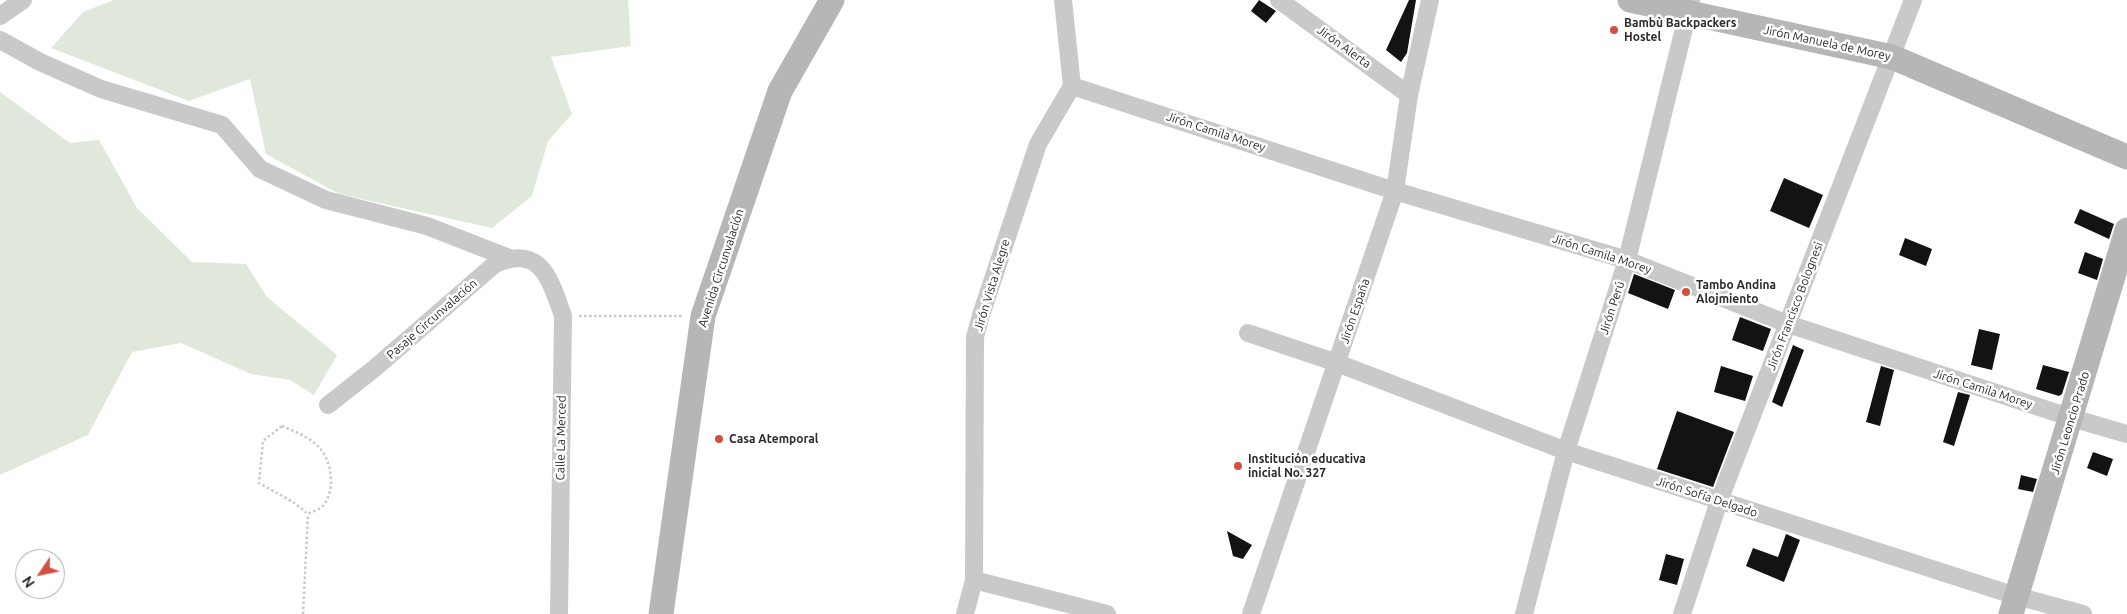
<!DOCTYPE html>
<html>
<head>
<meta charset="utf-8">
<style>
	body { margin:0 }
	#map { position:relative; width:2127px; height:614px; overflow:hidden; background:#fff; font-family:Ubuntu,sans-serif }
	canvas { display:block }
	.north { position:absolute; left:15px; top:549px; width:50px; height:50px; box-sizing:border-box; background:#fff; border:1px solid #ababab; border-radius:50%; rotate:236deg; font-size:14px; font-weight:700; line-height:20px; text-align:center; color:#2c2c2c }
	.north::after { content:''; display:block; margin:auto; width:18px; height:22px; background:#d2503e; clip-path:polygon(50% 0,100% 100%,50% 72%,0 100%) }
</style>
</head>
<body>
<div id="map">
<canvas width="2127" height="614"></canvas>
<div class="north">N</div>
</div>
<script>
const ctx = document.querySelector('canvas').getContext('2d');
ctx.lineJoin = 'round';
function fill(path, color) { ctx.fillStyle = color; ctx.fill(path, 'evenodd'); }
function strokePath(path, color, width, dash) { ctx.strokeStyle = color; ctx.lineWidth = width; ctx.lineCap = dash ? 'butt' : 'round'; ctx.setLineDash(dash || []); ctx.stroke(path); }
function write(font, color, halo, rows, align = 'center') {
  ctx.font = font + ' Ubuntu,sans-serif'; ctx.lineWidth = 5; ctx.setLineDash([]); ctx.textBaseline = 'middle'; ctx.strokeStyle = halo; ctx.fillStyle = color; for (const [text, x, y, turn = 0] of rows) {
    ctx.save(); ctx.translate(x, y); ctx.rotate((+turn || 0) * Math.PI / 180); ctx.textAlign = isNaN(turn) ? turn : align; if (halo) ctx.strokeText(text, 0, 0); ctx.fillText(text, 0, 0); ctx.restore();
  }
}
fill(new Path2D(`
	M114 0H628L631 46 551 57 572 114 548 141 532 196 492 228 339 194 266 154 250 79 189 101 51 48 83 12Z
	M0 92 70 143 99 140 137 208 192 262 246 264 267 297 337 355 314 395 290 380 251 374 181 343 132 352 88 435 0 475Z`), '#dfe8da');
fill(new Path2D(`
	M1259 0 1276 11 1266 23 1251 11Z
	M1409 0H1416L1407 53 1401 62 1386 50Z
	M1784 178 1823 195 1809 228 1770 211Z
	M2080 209 2114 224 2109 239 2074 223Z
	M1905 238 1932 249 1926 266 1899 255Z
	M2085 252 2103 259 2097 280 2078 273Z
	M1634 274 1675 290 1668 309 1628 293Z
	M1740 317 1771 329 1763 351 1732 340Z
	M1979 329 2000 334 1992 370 1971 365Z
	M1793 345 1804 350 1782 407 1772 402Z
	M2043 365 2069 372 2062 394 2059 396 2036 389Z
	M1721 366 1753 376 1745 401 1714 392Z
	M1881 366 1894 370 1880 426 1866 422Z
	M1958 392 1970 395 1954 446 1943 442Z
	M1677 411 1734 432 1713 487 1657 469Z
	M2093 452 2113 459 2107 476 2087 468Z
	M2021 475 2037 479 2033 492 2018 489Z
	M1227 531 1252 545 1243 559 1233 556Z
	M1786 534 1800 540 1784 582 1746 566 1753 548 1778 557Z
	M1666 554 1684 559 1677 585 1659 580Z`), '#131313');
strokePath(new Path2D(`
	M579 316H684
	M282 426C296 432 314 439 322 451 333 466 335 493 322 507 318 510 312 512 308 514L293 502 259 483 263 441Z
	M303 614 308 514`), '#c9c9c9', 2.5, [2.5, 2.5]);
strokePath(new Path2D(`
	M1279 0 1409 95
	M0 16 23 0
	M0 40 40 62 101 89 222 125 260 169 326 200 427 226 509 258
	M1072 86 1395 191 1627 260 1788 324 2072 418 2127 434
	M1248 333 1337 363 1566 451 2016 596 2083 614
	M328 405 375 368 495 264C541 244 550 279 563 316L559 614
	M974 580 1107 614
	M965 614 974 580 975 337 981 315 1038 144 1072 86 1063 0
	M1251 614 1395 191 1409 95 1430 0
	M1524 614 1566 451 1627 260 1691 0
	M1682 614 1719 501 1913 0`), '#c9c9c9', 18);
strokePath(new Path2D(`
	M1630 0 1892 57 2127 157
	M661 614 703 316 780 91 832 0
	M2011 614 2127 230`), '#b6b6b6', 25);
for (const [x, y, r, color] of [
	[1614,30,5,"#d2503e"],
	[1686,292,5,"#d2503e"],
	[719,439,5,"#d2503e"],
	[1238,466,5,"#d2503e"]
]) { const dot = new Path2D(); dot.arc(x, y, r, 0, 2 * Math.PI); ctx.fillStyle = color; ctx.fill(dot); strokePath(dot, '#fff', 2); }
write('bold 12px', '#2c2c2c', '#fff', [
	["Bambù Backpackers",1624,23],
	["Hostel",1624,37],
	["Tambo Andina",1696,285],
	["Alojmiento",1696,299],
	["Casa Atemporal",729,439],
	["Institución educativa",1248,459],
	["inicial No. 327",1248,473]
], 'left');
write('12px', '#2c2c2c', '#fff', [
	["Jirón Manuela de Morey",1827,43,12],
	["Jirón Alerta",1344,47,36],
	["Jirón Camila Morey",1216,132,18],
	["Jirón Camila Morey",1602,254,18],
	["Avenida Circunvalación",721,268,-72],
	["Jirón Vista Alegre",992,285,-73],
	["Jirón Francisco Bolognesi",1795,306,-69],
	["Jirón Perú",1612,308,-72],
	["Jirón España",1355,311,-71],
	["Pasaje Circunvalación",432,319,-41],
	["Jirón Camila Morey",1983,389,18],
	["Jirón Leoncio Prado",2070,423,-73],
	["Calle La Merced",561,438,-89],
	["Jirón Sofía Delgado",1707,497,18]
]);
</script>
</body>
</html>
